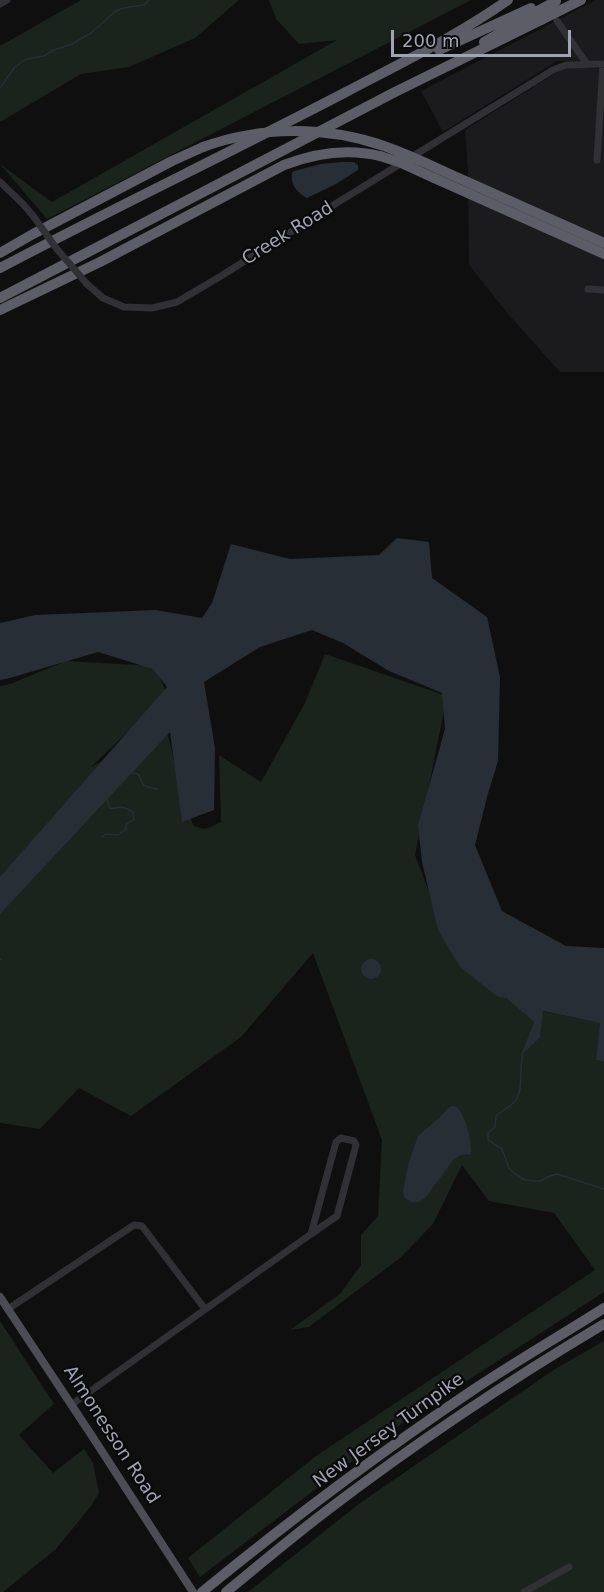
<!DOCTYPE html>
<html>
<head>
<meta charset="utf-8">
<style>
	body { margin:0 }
	#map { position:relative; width:604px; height:1592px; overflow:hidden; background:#0f0f10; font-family:"DejaVu Sans",sans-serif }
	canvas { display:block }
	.scale { position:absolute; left:391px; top:30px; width:180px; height:27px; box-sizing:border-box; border:3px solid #a0a3b1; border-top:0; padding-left:8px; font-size:18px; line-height:21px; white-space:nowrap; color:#a0a3b1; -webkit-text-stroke:4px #0a0a0b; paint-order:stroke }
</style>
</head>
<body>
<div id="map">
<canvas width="604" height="1592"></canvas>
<div class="scale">200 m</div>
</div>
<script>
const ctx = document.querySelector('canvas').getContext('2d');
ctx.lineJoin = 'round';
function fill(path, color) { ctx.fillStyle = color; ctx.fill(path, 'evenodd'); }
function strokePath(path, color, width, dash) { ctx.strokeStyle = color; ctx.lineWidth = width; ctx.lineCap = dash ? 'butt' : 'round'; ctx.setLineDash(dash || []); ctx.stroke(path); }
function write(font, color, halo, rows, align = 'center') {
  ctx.font = font + ' "DejaVu Sans",sans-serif'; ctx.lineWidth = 4.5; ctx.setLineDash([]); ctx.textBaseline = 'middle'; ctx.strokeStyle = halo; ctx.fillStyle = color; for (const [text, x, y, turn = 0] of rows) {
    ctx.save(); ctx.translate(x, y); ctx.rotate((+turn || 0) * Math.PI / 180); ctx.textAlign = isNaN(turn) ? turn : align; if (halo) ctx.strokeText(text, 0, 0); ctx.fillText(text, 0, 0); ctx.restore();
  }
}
fill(new Path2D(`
	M596 0H604V61H557L443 132 421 91Z
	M574 67 604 69V372H560L508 314 469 265 468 171 465 130 559 71Z`), '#1b1b1d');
fill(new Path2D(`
	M81 0H239L195 38 129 67 81 74 0 122V46Z
	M269 0H471L47 219 0 164 52 202 337 40 299 44 276 19Z
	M325 654 447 696 415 855 449 944 506 998 534 1022 522 1053 540 1038 542 1011 601 1023 596 1060 604 1062V1292L408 1419 200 1577 188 1558 316 1456 595 1270 554 1213 489 1201 462 1165 433 1224 400 1258 309 1327 290 1330 340 1294 361 1265V1235L378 1216 382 1140 313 953 241 1037 131 1116 79 1088 40 1129 0 1123V686L10 684 66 661 155 666 167 694 91 767 166 727 180 785 193 825C206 832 208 828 221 822L219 755 261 782 305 703Z
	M0 1321 54 1404 19 1435 53 1473 84 1449 93 1463 99 1493 91 1506 56 1549 3 1592H0Z
	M604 1341V1592H248L360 1503 555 1369Z`), '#1b231d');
fill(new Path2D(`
	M341 162H354L358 165V170L336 184 307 198C297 193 290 184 292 173L294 171 321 164Z
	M397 538 429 542 432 578 487 617 500 677 498 761 487 797 475 845 502 911 566 946 604 948V1062L596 1060 600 1023 543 1011 540 1038 521 1055 534 1022 506 998 498 997 460 967 438 930 422 862 418 825 445 729 442 693 389 671 343 643 312 630 260 647 204 682 215 748 214 810 182 822 170 732 0 914V877L167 687 153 669 98 652 10 678 0 680V623L35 615 156 610 202 618 212 603 231 544 290 559 379 555Z
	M361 969a10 10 0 1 1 20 0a10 10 0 1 1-20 0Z
	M453 1106 457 1107C467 1120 471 1138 471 1154L461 1155 453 1160 426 1197 419 1202H411L404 1197 403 1192 408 1165 418 1136 440 1117 449 1107Z`), '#282e35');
strokePath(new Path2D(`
	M0 88 14 68 23 61 27 59 44 56 54 50 72 44 91 33 116 11 123 8 144 5 149 0
	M131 773C143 773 138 779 144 785 148 788 154 788 158 789
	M102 837 106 834 118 835 125 830 127 824 134 819 133 812C129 810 125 807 120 807 116 807 114 809 110 808L107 799
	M0 960 1 959
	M524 1051C518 1065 524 1089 516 1100 511 1107 502 1110 496 1116L495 1127 488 1133V1140L502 1149 509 1168 515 1174 525 1180 541 1181 550 1176 557 1174 604 1189`), '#282e35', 1.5);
strokePath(new Path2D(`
	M0 4 7 0
	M557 21 587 64
	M597 160 603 64
	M0 182 23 204 34 217
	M87 284 103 298 124 307 152 308 177 302 221 276 340 201 553 70 566 65 604 64
	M588 289 604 290
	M341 1138 354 1141 356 1145 337 1216 311 1234 336 1142Z
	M8 1309 134 1225 142 1226 205 1309
	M71 1405 311 1234
	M524 1592 569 1567`), '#303035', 7);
strokePath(new Path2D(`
	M0 1297 92 1436 193 1592`), '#4c4d54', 8);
strokePath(new Path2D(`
	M561 10 581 0
	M484 42 536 12
	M439 50 531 8
	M443 171 604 243
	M434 178 604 254
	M0 253 33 234 172 161 203 147
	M0 268C114 208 231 152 346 92 401 63 457 36 508 0
	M0 298 395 92 541 20
	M0 310 100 262 284 165C315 153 347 148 380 156
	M202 1592C289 1521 379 1453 473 1390 515 1362 560 1336 604 1308
	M226 1592C259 1565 291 1538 325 1512 414 1444 508 1381 604 1324`), '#5c5d66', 10);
strokePath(new Path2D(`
	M34 217 56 248 87 284`), '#303035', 7);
strokePath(new Path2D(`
	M536 12 556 1
	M541 20 561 10
	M203 147C261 126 325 126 384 146 404 153 424 162 443 171
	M380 156 399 162 434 178`), '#5c5d66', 10);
write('18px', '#a0a3b1', '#0a0a0b', [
	["Creek Road",288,234,-32],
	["New Jersey Turnpike",389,1431,-36],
	["Almonesson Road",111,1435,57]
]);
</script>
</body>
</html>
